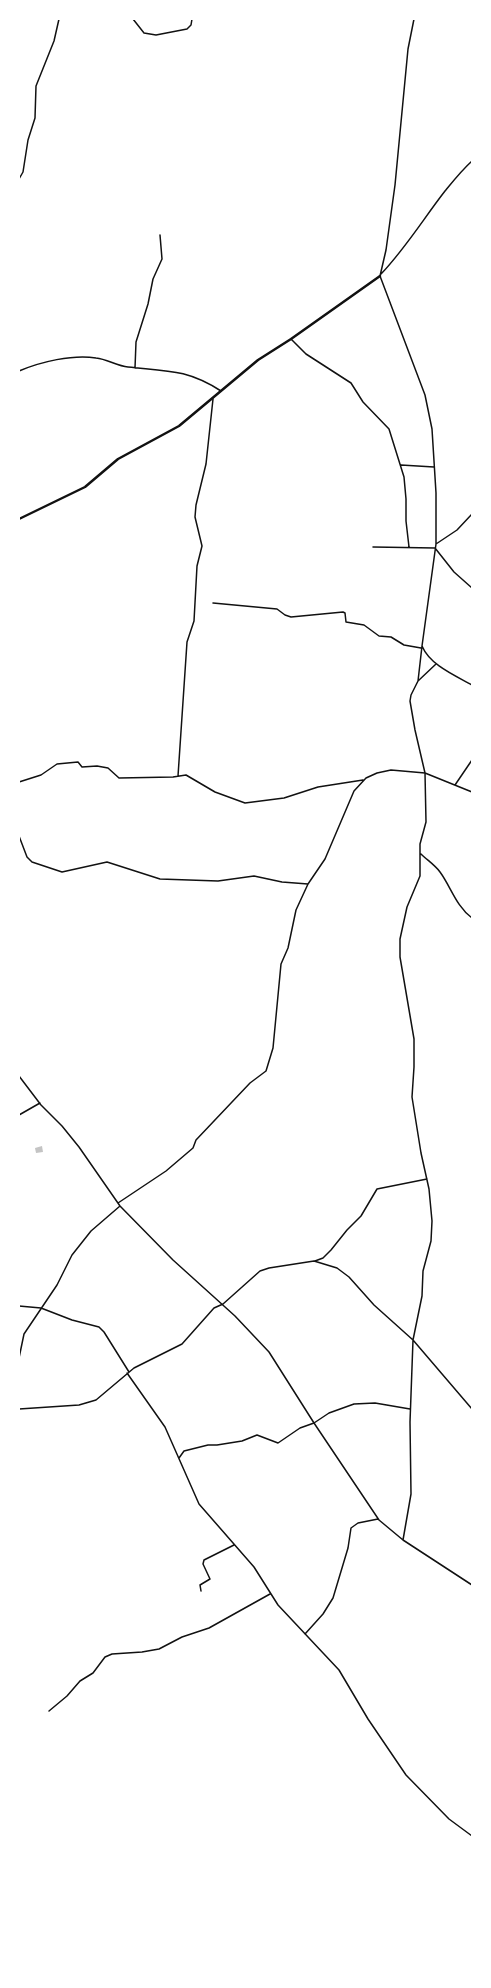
<!DOCTYPE html>
<html>
<head>
<meta charset="utf-8">
<style>
	body { margin:0 }
	#map { position:relative; width:491px; height:1988px; overflow:hidden; background:#fff; font-family:"Source Sans 3",sans-serif }
	canvas { display:block }
	.frame { position:absolute; inset:0; border:20px solid #fff; pointer-events:none }
</style>
</head>
<body>
<div id="map">
<canvas width="491" height="1988"></canvas>
<div class="frame"></div>
</div>
<script>
const ctx = document.querySelector('canvas').getContext('2d');
ctx.lineJoin = 'round';
function fill(path, color) { ctx.fillStyle = color; ctx.fill(path, 'evenodd'); }
function strokePath(path, color, width, dash) { ctx.strokeStyle = color; ctx.lineWidth = width; ctx.lineCap = dash ? 'butt' : 'round'; ctx.setLineDash(dash || []); ctx.stroke(path); }
fill(new Path2D(`
	M42 1146 43 1152 36 1153 35 1148Z`), '#c4c4c4');
strokePath(new Path2D(`
	M133 19 144 33 156 35 187 29 191 25 192 19
	M414 19 408 49 395 185 386 250 380 276 425 395 432 429 436 493V544L422 646C430 665 454 675 472 685
	M19 179 23 172 28 140 35 118 36 86 54 41 59 19
	M381 274C405 249 424 218 445 191 454 180 462 170 472 161
	M291 339 306 354 351 383 363 402 389 429 404 477 406 499V521L409 547
	M135 368 136 342 148 304 153 279 162 259 160 235
	M19 371C40 362 73 354 96 358 107 359 117 366 128 367 166 371 187 369 221 391
	M401 465 434 467
	M436 544 457 530 472 514
	M373 547 435 548 454 572 472 588
	M213 603 277 609 285 615 291 617 343 612 345 613 346 622 364 625 379 636 391 637 404 645 421 648
	M418 681 436 664
	M178 776 187 642 194 621 197 566 202 546 195 517 196 505 206 464 213 399
	M19 782 41 775 57 764 78 762 82 767 97 766 108 768 119 778 173 777 186 775 215 792 245 803 284 798 318 787 363 780
	M455 785 472 760
	M19 836 27 857 32 862 62 872 107 862 160 879 218 881 254 876 282 882 308 884
	M421 854C427 860 435 865 440 872 451 887 456 906 472 918
	M19 1076 41 1105 62 1126 79 1147 120 1206 173 1260 235 1316 269 1352 314 1423 379 1520 403 1540 472 1585
	M19 1115 40 1103
	M118 1203 166 1171 193 1148 196 1140 250 1083 266 1071 273 1048 281 964 288 948 296 910 308 884 325 859 354 791 366 778 377 773 391 770 425 773 472 792
	M315 1261 323 1258 331 1250 347 1230 361 1216 377 1189 427 1179
	M19 1306 41 1308 72 1320 99 1327 104 1332 129 1372
	M19 1358 24 1334 57 1285 72 1255 91 1231 120 1206
	M127 1373 165 1427 199 1504 254 1567 278 1605 339 1670 368 1719 406 1775 449 1819 472 1836
	M19 1409 79 1405 96 1400 134 1368 182 1344 214 1308 223 1304 260 1271 269 1268 314 1261 337 1268 349 1277 374 1305 413 1340 472 1409
	M179 1458 184 1451 208 1445H217L242 1441 257 1435 278 1443 300 1428 314 1423 329 1413 354 1404 375 1403 410 1409
	M403 1540 411 1494 410 1422 413 1340 422 1296 423 1271 431 1241 432 1221 429 1189 421 1153 412 1097 414 1067V1039L400 957V939L407 907 420 876V844L426 822 425 773 415 730 410 701 411 695 418 681 422 646
	M201 1591 200 1585 210 1579 203 1564 204 1560 234 1545
	M305 1634 323 1614 333 1598 348 1548 351 1528 358 1523 378 1519
	M49 1711 67 1696 80 1681 93 1673 105 1657 112 1654 142 1652 159 1649 182 1637 209 1628 270 1594`), '#111', 1.5);
strokePath(new Path2D(`
	M19 519 85 487 118 459 179 426 258 360 291 339 380 276`), '#111', 2.5);
</script>
</body>
</html>
